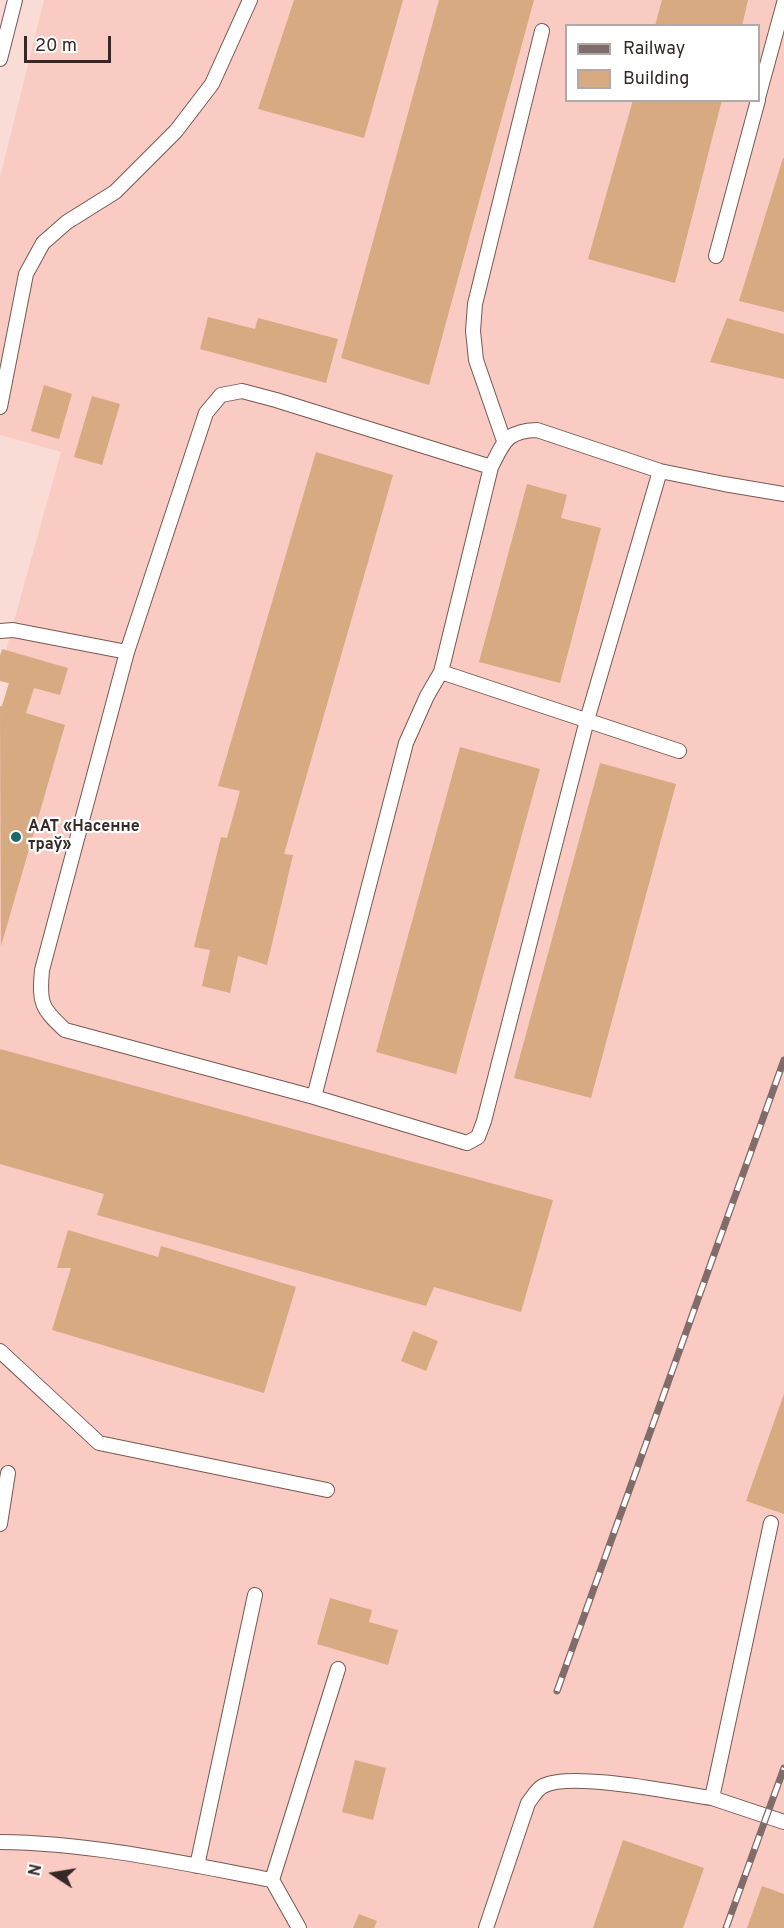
<!DOCTYPE html>
<html>
<head>
<meta charset="utf-8">
<style>
	body { margin:0 }
	#map { position:relative; width:784px; height:1928px; overflow:hidden; background:#fadcd7; font-family:Overpass,sans-serif }
	canvas { display:block }
	.legend { position:absolute; left:565px; top:24px; width:195px; height:78px; box-sizing:border-box; background:#fff; border:2px solid #afa9a8; margin:0; padding:8px 10px; list-style:none; font-size:18px; color:#362826 }
	.legend li { display:flex; align-items:center; gap:12px; height:30px }
	.legend b { width:30px; border:2px solid #afa9a8 }
	.north { position:absolute; left:24px; top:1844px; width:60px; height:60px; -webkit-text-stroke:4px #fff; paint-order:stroke; rotate:282deg; font-size:16px; font-weight:700; line-height:24px; text-align:center; color:#362826 }
	.north::after { content:''; display:block; margin:auto; width:21px; height:27px; background:#362826; clip-path:polygon(50% 0,100% 100%,50% 72%,0 100%) }
	.scale { position:absolute; left:24px; top:36px; width:87px; height:27px; box-sizing:border-box; border:3px solid #362826; border-top:0; padding-left:8px; font-size:18px; line-height:21px; white-space:nowrap; color:#362826; -webkit-text-stroke:4px #fff; paint-order:stroke }
</style>
</head>
<body>
<div id="map">
<canvas width="784" height="1928"></canvas>
<ul class="legend">
<li><b style="height:8px;background:#806c69"></b>Railway</li>
<li><b style="height:16px;background:#d8aa81"></b>Building</li>
</ul>
<div class="north">N</div>
<div class="scale">20 m</div>
</div>
<script>
const ctx = document.querySelector('canvas').getContext('2d');
ctx.lineJoin = 'round';
function fill(path, color) { ctx.fillStyle = color; ctx.fill(path, 'evenodd'); }
function strokePath(path, color, width, dash) { ctx.strokeStyle = color; ctx.lineWidth = width; ctx.lineCap = dash ? 'butt' : 'round'; ctx.setLineDash(dash || []); ctx.stroke(path); }
function write(font, color, halo, rows, align = 'center') {
  ctx.font = font + ' Overpass,sans-serif'; ctx.lineWidth = 4.5; ctx.setLineDash([]); ctx.textBaseline = 'middle'; ctx.strokeStyle = halo; ctx.fillStyle = color; for (const [text, x, y, turn = 0] of rows) {
    ctx.save(); ctx.translate(x, y); ctx.rotate((+turn || 0) * Math.PI / 180); ctx.textAlign = isNaN(turn) ? turn : align; if (halo) ctx.strokeText(text, 0, 0); ctx.fillText(text, 0, 0); ctx.restore();
  }
}
fill(new Path2D(`
	M44 0H784V1928H0V706H2L9 684 0 681 6 650 61 452 0 435V178ZM566 26H758V100H566Z`), '#f9cbc3');
fill(new Path2D(`
	M294 0H403L364 138 258 109Z
	M439 0H534L429 385 341 358Z
	M662 0H748L742 26H655Z
	M633 100H722L675 283 588 259Z
	M783 158H784V312L739 301Z
	M208 317 255 329 258 318 338 339 326 383 200 349Z
	M727 318 784 334V379L710 362Z
	M44 385 72 394 59 439 31 431Z
	M92 396 120 404 102 465 74 457Z
	M316 452 393 475 284 854 293 855 267 965 238 956 230 993 202 986 210 950 194 947 221 837 227 838 240 791 218 786Z
	M527 484 567 495 561 518 601 528 560 683 479 662Z
	M2 649 68 668 60 695 34 688 26 713 65 725 1 946 0 706H2L9 683 0 681V656Z
	M460 747 540 769 456 1074 376 1052Z
	M600 763 676 784 591 1098 514 1078Z
	M0 1049 553 1200 521 1312 434 1287 426 1306 97 1215 104 1194 0 1164Z
	M68 1230 158 1257 161 1246 296 1287 264 1393 52 1330 71 1268H57Z
	M413 1331 438 1341 426 1371 401 1361Z
	M784 1394V1514L746 1501Z
	M330 1598 372 1610 369 1622 398 1630 388 1665 317 1644Z
	M355 1760 386 1768 373 1820 342 1812Z
	M623 1840 704 1868 683 1928H593Z
	M762 1886 784 1894V1928H747Z
	M359 1914 377 1921 374 1928H353Z`), '#d8aa81');
const service = new Path2D(`
	M0 59 15 0
	M758 98 784 3
	M716 256 758 100
	M0 407 26 274 43 243 67 222 115 192 176 131 212 84 250 0
	M504 441 476 360 473 331 475 304 542 31
	M0 631 13 630 127 652 42 970C39 1003 41 1008 65 1030L314 1097 467 1143 478 1137 484 1121 587 720 660 471
	M127 652 206 413 221 395 242 391 276 400 491 467C504 442 506 431 537 430L660 471 724 484 784 494
	M441 672 679 751
	M314 1097 406 743 427 696 441 672 491 467
	M0 1351 99 1443 327 1490
	M0 1524 8 1473
	M712 1798 784 1822
	M0 1842C92 1843 182 1863 272 1880L299 1928
	M197 1866 255 1595
	M272 1880 338 1669
	M486 1928 528 1803C532 1798 537 1789 543 1786 572 1771 676 1793 712 1798L771 1523`);
strokePath(service, '#785852', 16);
strokePath(service, '#fff', 14);
const rail = new Path2D(`
	M557 1691 784 1060
	M726 1928 784 1768`);
strokePath(rail, '#806c69', 7);
strokePath(rail, '#fff', 4.5, [14]);
for (const [x, y, r, color] of [
	[16,837,6,"#1b696b"]
]) { const dot = new Path2D(); dot.arc(x, y, r, 0, 2 * Math.PI); ctx.fillStyle = color; ctx.fill(dot); strokePath(dot, '#fff', 2); }
write('bold 16px', '#362826', '#fff', [
	["ААТ «Насенне",28,828],
	["траў»",28,846]
], 'left');
</script>
</body>
</html>
